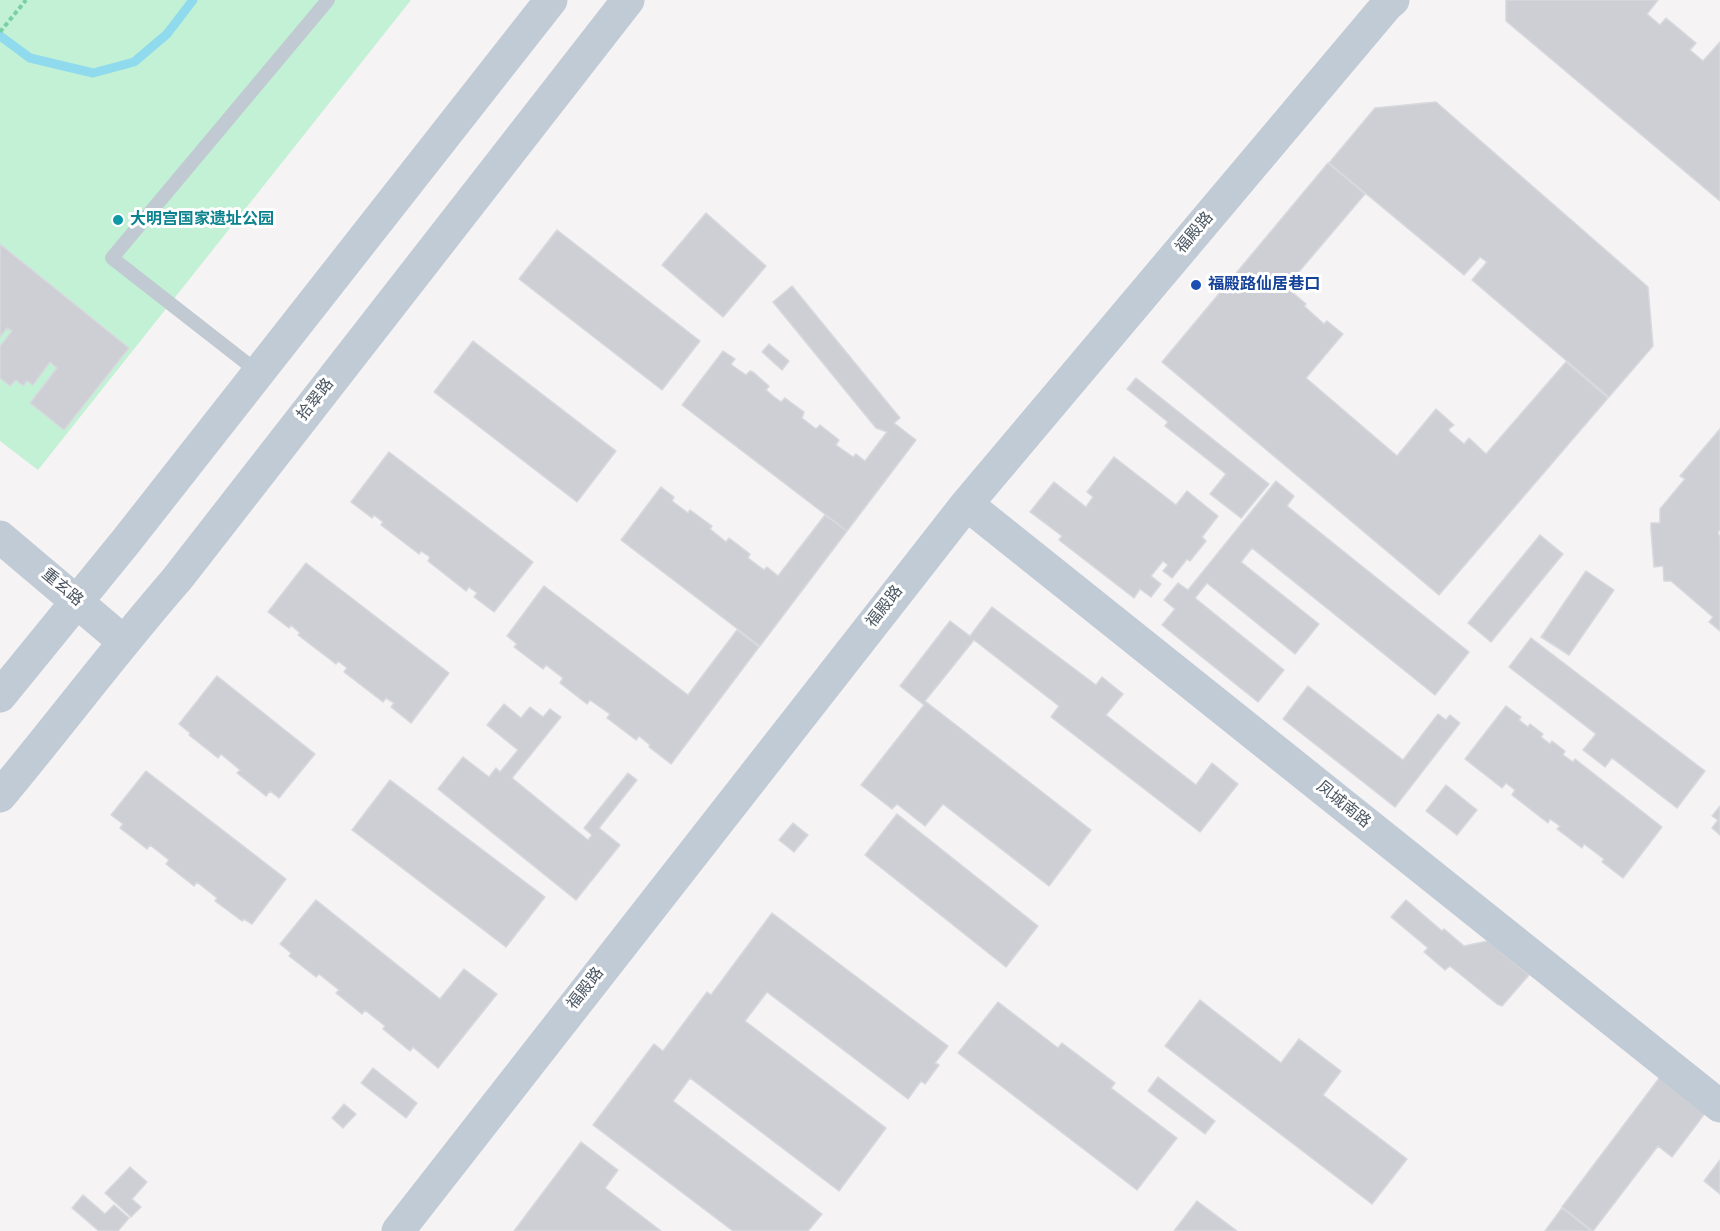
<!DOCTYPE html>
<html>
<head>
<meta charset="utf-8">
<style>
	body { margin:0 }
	canvas { display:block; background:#f5f3f3 }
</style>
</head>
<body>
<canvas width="1720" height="1231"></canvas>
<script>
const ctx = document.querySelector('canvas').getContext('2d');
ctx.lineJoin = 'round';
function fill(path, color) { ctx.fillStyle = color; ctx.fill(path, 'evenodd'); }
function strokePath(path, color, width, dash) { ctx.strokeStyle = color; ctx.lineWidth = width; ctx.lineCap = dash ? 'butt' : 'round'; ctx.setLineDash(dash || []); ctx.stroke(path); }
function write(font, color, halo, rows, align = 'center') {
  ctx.font = font + ' "Titillium Web","Noto Sans SC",sans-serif'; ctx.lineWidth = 6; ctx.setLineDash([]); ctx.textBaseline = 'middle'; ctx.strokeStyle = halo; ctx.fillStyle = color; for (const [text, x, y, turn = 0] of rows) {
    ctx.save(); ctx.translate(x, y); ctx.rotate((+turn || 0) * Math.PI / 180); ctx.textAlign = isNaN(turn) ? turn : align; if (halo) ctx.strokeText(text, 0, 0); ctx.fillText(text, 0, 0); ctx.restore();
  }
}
fill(new Path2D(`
	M0 0H411L38 470 0 441Z`), '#c3f1d5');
strokePath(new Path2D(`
	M0 36 30 58 93 73 134 62 167 34 193 0`), '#90daee', 9);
const building = new Path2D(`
	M1506 0H1658L1647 14 1660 25 1666 18 1696 43 1690 50 1703 61 1720 42V201L1506 21Z
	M1436 102 1648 287 1653 346 1609 397 1472 280 1487 262 1480 257 1464 275 1329 163 1375 108Z
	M1328 163 1365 194 1286 287 1306 304 1304 306 1324 324 1327 321 1343 334 1306 378 1397 456 1436 409 1454 425 1449 429V431L1464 444 1469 438 1486 454 1566 362 1608 398 1439 595 1162 362Z
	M706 213 766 266 723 317 662 265Z
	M557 230 700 341 662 390 519 279Z
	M0 244 129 348 64 430 30 403 57 368 50 362 33 385 27 381 23 386 16 380 10 386 0 378V346L12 331 7 328 0 337Z
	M792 286 900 418 894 423 916 440 847 531 682 405 723 351 735 359 731 364 733 366 746 375 750 371 753 372 769 386 766 390 773 396 781 402 785 398 789 401 804 412 802 418 816 429 820 425 839 440 836 445 853 457 856 454 865 461 887 432 876 428 773 302Z
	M473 341 616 451 577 502 434 392Z
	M769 344 789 361 782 370 762 352Z
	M1136 378 1269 484 1241 518 1210 494 1226 474 1165 426 1168 422 1127 389Z
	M1720 429V530L1718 532 1720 538V631L1709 622 1713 617 1671 581H1664L1663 566 1654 567 1651 530V523H1660V509L1685 479 1680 476Z
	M389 452 533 562 494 612 474 597 477 593 469 587 466 591 428 561 430 557 421 551 419 554 381 525 383 522 374 515 372 518 351 502Z
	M1114 457 1176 505 1187 491 1218 516 1202 537 1206 541 1190 561 1187 559 1172 578 1163 571 1168 565 1163 561 1151 576 1161 584 1151 597 1140 589 1134 598 1059 540 1062 536 1030 512 1054 482 1086 507 1093 497 1087 492Z
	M1276 481 1294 496 1287 506 1469 652 1435 695 1252 548 1241 562 1319 624 1295 654 1207 583 1195 598 1284 670 1258 702 1162 625 1175 609 1164 600 1178 583 1188 590Z
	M661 487 674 497 672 501 688 513 690 510 712 526 710 529 726 542 729 538 750 554 748 558 764 570 767 567 778 576 825 515 847 531 760 646 621 540Z
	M1540 535 1563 554 1491 642 1468 623Z
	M306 563 449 673 411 723 391 707 394 703 386 698 383 702 344 672 347 668 338 661 336 664 298 635 300 633 291 625 289 628 268 612Z
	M1586 571 1614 590 1569 655 1541 637Z
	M544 586 688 695 737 630 759 647 671 764 649 747 650 745 639 736 636 740 607 718 610 714 590 700 587 704 560 683 563 678 546 665 543 669 514 647 517 644 507 636Z
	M992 607 1096 685 1102 677 1123 694 1106 715 1196 785 1212 763 1238 784 1200 832 1051 717 1059 706 974 640 925 701 1091 830 1049 886 943 804 925 826 897 804 892 809 861 785 924 705 900 686 950 621 970 636Z
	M1531 638 1705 771 1677 808 1612 758 1605 767 1583 750 1596 734 1509 667Z
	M217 676 315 754 279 798 270 791 266 796 237 773 240 770 221 754 218 758 189 735 190 733 179 724Z
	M1308 686 1403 760 1438 714 1446 720 1450 715 1460 723 1395 807 1283 719Z
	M504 704 521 718 530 707 543 717 550 709 561 717 512 778 588 840 592 835 584 828 628 773 637 780 599 828 620 845 576 900 438 789 463 757 489 777 496 768 500 772 518 750 487 725Z
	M1506 706 1521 717 1519 720 1528 727 1530 724 1543 734 1541 737 1550 744 1552 741 1565 751 1563 755 1573 762 1575 759 1662 827 1623 878 1602 862 1604 859 1584 844 1582 848 1557 829 1560 826 1550 819 1548 823 1512 795 1515 790 1506 783 1502 788 1465 759Z
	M146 771 286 879 252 924 244 919 242 921 215 901 217 898 197 882 194 886 166 864 169 860 150 845 147 849 120 828 123 824 111 815Z
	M390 780 545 897 506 947 352 830Z
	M1446 785 1477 810 1457 835 1426 811Z
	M1720 806V835L1712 828 1718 820 1712 816Z
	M897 814 1038 926 1006 967 865 855Z
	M793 823 808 835 794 852 779 840Z
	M316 900 440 999 464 969 497 994 438 1068 413 1047 410 1051 383 1029 385 1026 365 1010 362 1014 336 993 339 990 319 974 316 977 289 956 291 953 280 944Z
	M1406 900 1442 931 1444 929 1464 946 1488 941 1529 975 1502 1006 1497 1004 1450 966 1445 970 1424 952 1428 948 1391 917Z
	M772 913 948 1046 935 1063 939 1065 925 1084 921 1081 908 1099 767 992 745 1021 886 1128 839 1191 690 1078 673 1101 822 1214 808 1231H733L593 1125 654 1044 663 1051 707 992 711 995Z
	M1200 1000 1281 1063 1299 1039 1341 1071 1323 1095 1407 1159 1372 1204 1165 1046Z
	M998 1002 1058 1048 1062 1043 1115 1083 1111 1088 1177 1138 1137 1190 958 1053Z
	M373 1068 417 1103 406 1118 361 1083Z
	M1158 1077 1215 1121 1205 1134 1148 1091Z
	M1660 1077 1706 1112 1672 1157 1658 1146 1593 1231 1562 1207Z
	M344 1104 356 1114 343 1128 332 1118Z
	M581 1142 618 1170 605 1188 661 1231H514Z
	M1720 1160V1194L1704 1181Z
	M130 1167 147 1182 132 1199 141 1207 131 1217 105 1193Z
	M83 1195 105 1214 114 1205 129 1218 118 1231H99L72 1208Z
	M1197 1201 1237 1231H1174Z
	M1562 1208 1591 1231H1545Z`);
fill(building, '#cdcfd5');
strokePath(building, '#d7d9de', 1.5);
strokePath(new Path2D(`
	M0 32 26 0`), '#7ad0a6', 4, [4.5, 3]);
strokePath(new Path2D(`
	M258 372 112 258 328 0`), '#c1cad2', 14);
strokePath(new Path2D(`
	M965 506 979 514 1004 534 1720 1106
	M0 537 123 641
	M0 696 127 540 551 0
	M0 796C60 724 116 649 177 579L628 0
	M398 1231 965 506 1387 5 1393 0`), '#c1cbd6', 33);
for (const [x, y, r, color] of [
	[118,220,6,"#0f9aa8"],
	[1196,285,6,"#1a4fb4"]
]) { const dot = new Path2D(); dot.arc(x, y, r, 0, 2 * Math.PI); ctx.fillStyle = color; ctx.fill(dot); strokePath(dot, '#fff', 2); }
write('bold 16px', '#0d838f', '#fff', [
	["大明宫国家遗址公园",130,220]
], 'left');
write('16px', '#4a5661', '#fff', [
	["福殿路",1195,233,-50],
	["拾翠路",316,400,-52],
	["重玄路",62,588,40],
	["福殿路",885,607,-52],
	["凤城南路",1343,805,39],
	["福殿路",586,989,-52]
]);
write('bold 16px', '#164399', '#fff', [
	["福殿路仙居巷口",1208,285]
], 'left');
</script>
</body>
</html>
